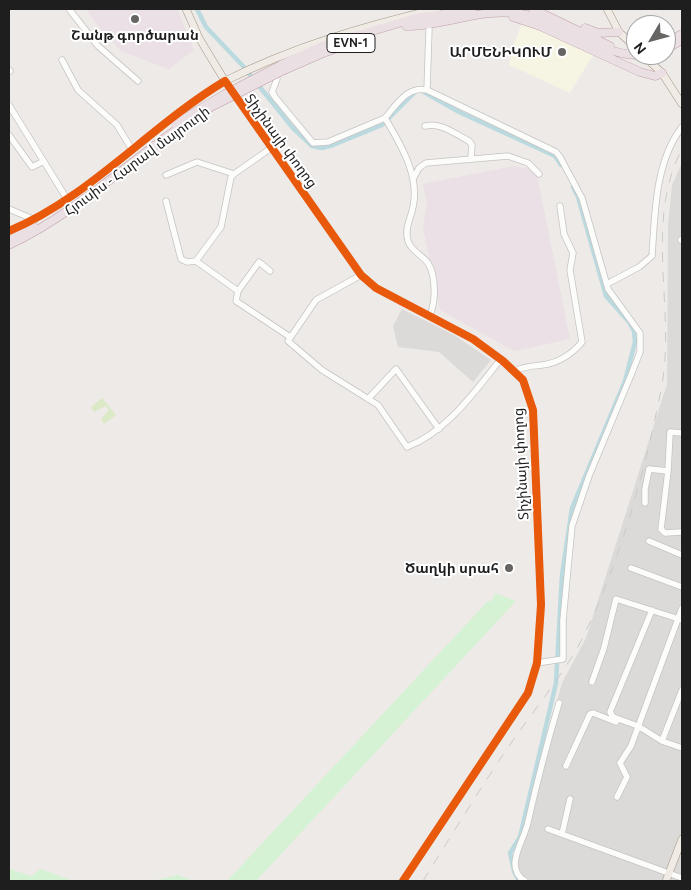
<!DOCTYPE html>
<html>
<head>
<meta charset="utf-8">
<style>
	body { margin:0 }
	#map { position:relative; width:691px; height:890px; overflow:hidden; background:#edeae7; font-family:Ubuntu,sans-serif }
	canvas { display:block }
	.frame { position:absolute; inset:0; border:10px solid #1e1e1e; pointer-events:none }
	.north { position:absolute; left:626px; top:15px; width:50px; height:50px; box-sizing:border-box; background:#fff; border:1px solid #a5a5a5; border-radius:50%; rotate:233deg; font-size:14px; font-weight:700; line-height:20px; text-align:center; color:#1e1e1e }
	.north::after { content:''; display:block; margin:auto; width:18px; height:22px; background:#666564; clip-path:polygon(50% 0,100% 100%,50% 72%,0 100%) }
</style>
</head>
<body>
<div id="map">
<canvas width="691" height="890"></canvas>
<div class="frame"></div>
<div class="north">N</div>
</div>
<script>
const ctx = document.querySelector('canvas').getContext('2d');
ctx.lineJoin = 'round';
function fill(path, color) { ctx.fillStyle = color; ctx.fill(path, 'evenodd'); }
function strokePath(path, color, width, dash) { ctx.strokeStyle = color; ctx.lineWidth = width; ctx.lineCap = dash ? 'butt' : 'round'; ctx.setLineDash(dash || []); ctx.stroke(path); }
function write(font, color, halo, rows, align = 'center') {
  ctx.font = font + ' Ubuntu,"Noto Sans Armenian",sans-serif'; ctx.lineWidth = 4; ctx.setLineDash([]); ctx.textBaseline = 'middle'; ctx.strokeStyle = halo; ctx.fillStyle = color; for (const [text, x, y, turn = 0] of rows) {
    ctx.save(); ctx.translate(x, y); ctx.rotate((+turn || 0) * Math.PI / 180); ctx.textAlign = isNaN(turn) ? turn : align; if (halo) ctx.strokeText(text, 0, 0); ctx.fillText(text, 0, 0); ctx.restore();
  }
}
fill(new Path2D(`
	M682 163V881H529L514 867 515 855 562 683 586 638 667 384 668 224 672 185Z
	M402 309 454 335 491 360 473 382 439 352 398 347 393 326Z`), '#dcdad8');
fill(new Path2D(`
	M86 9H177L194 50 169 69 123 52 102 32Z
	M514 166 528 169 537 175 570 339 514 351 440 310 423 228 427 203 423 184Z`), '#eae0e6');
fill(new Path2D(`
	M522 23 544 29 594 54 570 93 509 65 513 46Z`), '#f6f4e3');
fill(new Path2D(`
	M102 398 116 415 104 424 101 419 109 410 106 406 94 412 91 407Z`), '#dbe9c7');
fill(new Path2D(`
	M495 593 516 601 256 881H227L488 601H492Z
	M9 869 32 876 40 869 74 881H9Z
	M178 875 194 881H152Z`), '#d6f2d4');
strokePath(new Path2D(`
	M197 9 206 27 243 66 292 127 312 146 322 148 333 145 382 125 414 93
	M424 92 459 112 555 156 561 165
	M519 881 514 871 510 853 520 837 556 683 562 575 572 508 625 381 635 342 634 331 629 322 606 296 578 197 573 187`), '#bbdadf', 4.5);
const minor = new Path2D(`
	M69 9 98 46 138 81
	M62 60 78 90 117 125 131 148
	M9 70 10 71
	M274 73 277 79 272 92 275 97 313 143 328 142 385 118
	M427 90 429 29
	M9 105 67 199
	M425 126C441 122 455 134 469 141L472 145 471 159
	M9 135 32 167 42 162
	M166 175 197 162 234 174 271 148
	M413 179 419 168 426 163 508 156 528 163 539 174
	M166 201 181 259 187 262 196 261 238 291
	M9 209 35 220
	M9 231C89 198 150 126 225 81L361 275 376 288 473 339 503 361 523 380 533 410 541 605 537 663 528 693 403 881
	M681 240 682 239
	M196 261 221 227 231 177 234 174
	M270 271 259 262 238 291 236 301 290 337
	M361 275 316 300 288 341 322 370 378 405 407 447C447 432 475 391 501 359
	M607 284 639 267 652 256C655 213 655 162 682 127
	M430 315C436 301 436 276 428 263 422 255 411 251 408 241 404 229 411 218 413 207 420 176 400 143 385 118 397 104 407 86 427 90L556 152 560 157 582 198 608 289 640 333V352L631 375 589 476 572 526 563 620V659L537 663
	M515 371C524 366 532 366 542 365 558 363 572 354 582 342L570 270 573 253 564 234 560 206
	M368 399 396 369 439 429
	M682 433 670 432 668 471 661 529 665 533 682 532
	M645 503V489L649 469 668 471
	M649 541 682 555
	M631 568 682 587
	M652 610 610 712 613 717 638 726 662 741 682 748
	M592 682 604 648 616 599 682 620
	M662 741 682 690
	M566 766 590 714 593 713 616 722
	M617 797 627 777 620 763 631 746 682 608
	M548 829 682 878
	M562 834 570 799
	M525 881C518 877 515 871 515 863 516 849 525 836 528 822 537 782 547 743 559 703`);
const major = new Path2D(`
	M186 9 199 38 225 81C293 47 364 26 437 9
	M607 9 619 32 636 48
	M643 55 662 73 682 104
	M666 881 682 839`);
const highway = new Path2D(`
	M533 9 610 46
	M513 17 540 26 640 72 655 76 662 73
	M406 26C444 26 483 7 521 14 562 21 594 53 636 55
	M585 28 598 33 619 32
	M666 43 682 34
	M666 49 682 40
	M281 65 322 46 419 17 433 16 472 9
	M284 70 323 53 368 37
	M9 239 34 227
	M9 245C72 215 123 167 180 127`);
strokePath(minor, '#c5c4c3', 7);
strokePath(major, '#a39684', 8);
strokePath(highway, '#c29fab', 9);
strokePath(minor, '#fcfcfb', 5.5);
strokePath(major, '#f0ebe5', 7);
strokePath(highway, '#eadfe2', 8);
strokePath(new Path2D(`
	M423 881C451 836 479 790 509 746 531 714 563 675 581 641 619 567 645 471 661 390 677 312 643 223 682 149`), '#cacac9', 1, [10, 10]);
const highwayBridge = new Path2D(`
	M186 123 211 107 284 70
	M175 124 225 94 281 65`);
strokePath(highwayBridge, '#c29fab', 9, []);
strokePath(highwayBridge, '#eadfe2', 8);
strokePath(new Path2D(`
	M9 231C89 198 150 126 225 81L361 275 376 288 473 339 503 361 523 380 533 410 541 605 537 663 528 693 403 881`), '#e8590c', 8);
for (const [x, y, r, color] of [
	[135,19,5,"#666564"],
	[562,52,5,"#666564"],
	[509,568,5,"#666564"]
]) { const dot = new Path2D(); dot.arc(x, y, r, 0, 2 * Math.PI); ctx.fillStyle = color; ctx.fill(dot); strokePath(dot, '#fff', 2); }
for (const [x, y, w] of [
	[351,43,48]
]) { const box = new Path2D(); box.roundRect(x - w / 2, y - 9.5, w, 19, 4); ctx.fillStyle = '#fff'; ctx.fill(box); strokePath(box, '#1e1e1e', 1); }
write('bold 12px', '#1e1e1e', null, [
	["EVN-1",351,43]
]);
write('bold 14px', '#1e1e1e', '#fff', [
	["Շանթ գործարան",135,35,"center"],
	["ԱՐՄԵՆԻԿՈՒՄ",552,52],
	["Ծաղկի սրահ",499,568]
], 'right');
write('14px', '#1e1e1e', '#fff', [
	["Տիչինայի փողոց",281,141,54],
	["Հյուսիս - Հարավ մայրուղի",137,161,-36],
	["Տիչինայի փողոց",521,464,-93]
]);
</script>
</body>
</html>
